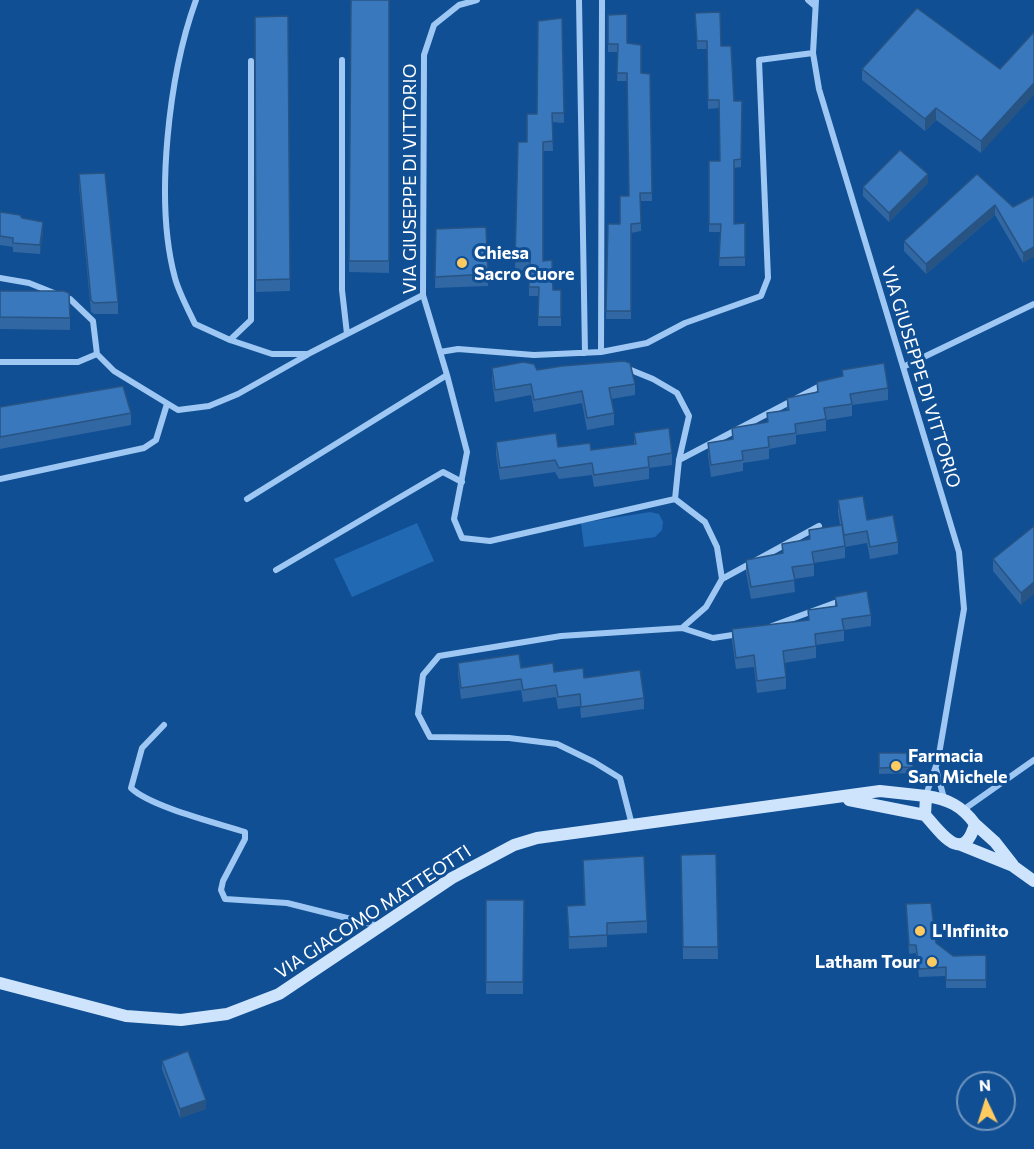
<!DOCTYPE html>
<html>
<head>
<meta charset="utf-8">
<style>
	body { margin:0 }
	#map { position:relative; width:1034px; height:1149px; overflow:hidden; background:#104f94; font-family:Commissioner,sans-serif }
	canvas { display:block }
	.north { position:absolute; left:956px; top:1071px; width:60px; height:60px; box-sizing:border-box; background:#104f94; border:2px solid #7095bf; border-radius:50%; rotate:356deg; font-size:16px; font-weight:700; line-height:24px; text-align:center; color:#fff }
	.north::after { content:''; display:block; margin:auto; width:21px; height:27px; background:#ffcb61; clip-path:polygon(50% 0,100% 100%,50% 72%,0 100%) }
</style>
</head>
<body>
<div id="map">
<canvas width="1034" height="1149"></canvas>
<div class="north">N</div>
</div>
<script>
const ctx = document.querySelector('canvas').getContext('2d');
ctx.lineJoin = 'round';
function fill(path, color) { ctx.fillStyle = color; ctx.fill(path, 'evenodd'); }
function strokePath(path, color, width, dash) { ctx.strokeStyle = color; ctx.lineWidth = width; ctx.lineCap = dash ? 'butt' : 'round'; ctx.setLineDash(dash || []); ctx.stroke(path); }
function write(font, color, halo, rows, align = 'center') {
  ctx.font = font + ' Commissioner,sans-serif'; ctx.lineWidth = 6; ctx.setLineDash([]); ctx.textBaseline = 'middle'; ctx.strokeStyle = halo; ctx.fillStyle = color; for (const [text, x, y, turn = 0] of rows) {
    ctx.save(); ctx.translate(x, y); ctx.rotate((+turn || 0) * Math.PI / 180); ctx.textAlign = isNaN(turn) ? turn : align; if (halo) ctx.strokeText(text, 0, 0); ctx.fillText(text, 0, 0); ctx.restore();
  }
}
fill(new Path2D(`
	M650 512 659 514 663 522 662 530 655 537 584 547 581 523Z
	M417 523 434 561 352 597 334 559Z`), '#2269b4');
strokePath(new Path2D(`
	M196 0C169 74 154 201 175 278 179 293 188 309 195 324L230 340 272 354H308L423 295
	M477 0 459 5 434 25 424 55 423 295 447 375 467 452 454 519 462 538 490 541 675 499 705 522 717 547 722 579 706 607 682 628
	M579 0 585 353
	M808 0 815 6
	M816 0 813 53 819 89 959 552 964 609 938 760 926 795
	M342 60V290L347 334
	M0 278 29 283 54 293
	M63 296 70 299 93 321 97 354 114 371 178 410 209 406 238 394 307 355
	M230 340 251 320V61
	M440 352 458 349 534 355 601 352 647 343 685 323 761 296 768 278 759 60 813 53
	M601 352 602 0
	M0 362H78L97 354
	M903 367 1034 304
	M626 368 653 379 677 393 689 416 679 460 675 499
	M679 460 822 385
	M0 479 144 448 156 440 167 404
	M247 499 447 375
	M276 570 443 472 462 482
	M722 579 819 526
	M772 626 840 601
	M164 725 142 748 131 788C151 807 217 823 245 832V839L223 881 221 890 225 899 287 903 379 926
	M936 769 944 798
	M963 810 1034 760
	M632 825 620 778 594 762 557 744 509 738 430 737 418 714 423 675 439 656 561 636 682 628 713 638 739 634`), '#9ec8f3', 6);
strokePath(new Path2D(`
	M926 796C948 799 962 806 975 824 963 866 941 833 925 815Z
	M849 800 925 815
	M975 824 995 842 1013 865
	M961 845 1013 866 1034 881
	M0 983 126 1016 181 1020 227 1014 279 994 452 878 514 845 537 838 880 791 926 796`), '#cee4fd', 12);
fill(new Path2D(`
	M351 0H389V273L349 272Z
	M695 13 721 46 734 101H742L741 167 734 168V224L745 223V266H719L720 232H709V161H720L719 108 708 109 707 49H697Z
	M608 15 627 43 641 73 650 74 652 201H641V231L631 233V319H606L608 224H620L629 196 627 81H617L618 52H608Z
	M288 16 290 291 256 292 255 17Z
	M562 18 564 123 552 122 553 151H543V261L553 290H561V326H538L539 296H529V270L515 271 518 142H527L537 114Z
	M862 69H1000L981 153 936 120 925 131 862 80Z
	M79 174 118 302V314H94L91 312 79 186Z
	M977 174 1013 207 1034 196 1023 263 995 215 926 274 904 251V241Z
	M928 183 889 222 863 196V187Z
	M0 212 22 218 43 231 40 254 13 252V247L0 245Z
	M436 229 488 274V286L435 288Z
	M0 291 70 318V330L0 329Z
	M492 368 537 370 635 384V395L611 399 614 413V425L587 430 582 403 534 412 531 395 495 402 492 380Z
	M842 370 888 388V400L852 405V416L826 420V431L796 435V444L769 449V459L743 463V471L711 477 708 455V443L732 439V428L767 422V413L787 410V398L817 392V382L842 377Z
	M0 407 131 413V425L0 449Z
	M634 433 672 453V465L649 468V479L594 487 592 475 559 479 555 472 500 480 496 454V442L591 450 634 444Z
	M838 500 898 542V554L870 559 867 543 845 547V558L814 563V576L794 579 795 592 751 599 746 572V560L782 554V544L809 539V530L840 525 838 512Z
	M1034 526 1021 605 993 571V559Z
	M835 597 871 615V626L844 630V641L816 645V658L784 663 786 677V689L757 693 754 667 736 669 732 641V629L808 621V610L835 606Z
	M458 663 521 668 554 672 584 678 644 698V709L581 718 580 706 558 709 556 697 523 702 521 690 461 699 458 674Z
	M879 753H912L913 773 879 774Z
	M716 854 718 959H683L681 855Z
	M583 860 647 921V933L607 935V947L569 949 567 906 584 905Z
	M486 900H524L523 994H486Z
	M906 904 936 943 953 956 986 955V988H946V976L919 977 916 953 909 954Z
	M162 1061 206 1109 180 1118 162 1069Z`), '#3167a3');
fill(new Path2D(`
	M1034 83V95L981 153V141Z
	M936 108V120L925 131V119Z
	M928 174V183L889 222V213Z
	M995 205V215L926 274V264Z
	M43 222V231L40 254V245Z
	M1034 247V257L1023 263V253Z
	M1034 582V594L1021 605V593Z
	M206 1100V1109L180 1118V1109Z`), '#285484');
const building = new Path2D(`
	M351 0H389V261H349Z
	M917 8 1000 69 1034 32V83L981 141 936 108 925 119 862 69Z
	M720 12 721 46H731L734 101H742L741 159 734 160V224L745 223V257L719 258 721 224H709V161H720L719 100H708L707 41H697L695 13Z
	M627 14V43L641 45V73L650 74 652 193H640L641 223 631 224V311H606L608 224H620V196H629L627 73H617L618 44H608V15Z
	M288 16 290 279 256 280 255 17Z
	M562 18 564 113H552L553 141 543 142V261L552 260 553 290H561V317H538L539 287H529L530 261 515 262 518 142H527V114H537L538 21Z
	M900 150 928 174 889 213 863 187Z
	M105 173 118 302 94 303 91 300 79 174Z
	M977 174 1013 207 1034 196V247L1023 253 995 205 926 264 904 241Z
	M0 212 20 215 22 218 43 222 40 245 13 243V238L0 236Z
	M486 227 488 274 435 277 436 229Z
	M0 291H64L69 293 70 318 0 317Z
	M624 361 630 363 635 384 609 388 614 413 587 418 582 391 534 400 531 384 495 390 492 368 523 362 534 364 537 370 562 366Z
	M884 363 888 388 850 394 852 404 824 408 826 419 795 424 796 433 768 437 769 447 742 451 743 460 711 465 708 443 733 439 732 428 768 422 767 413 789 410 787 398 818 392 817 382 843 376 842 370Z
	M123 386 131 413 0 437V407Z
	M669 428 672 453 648 457 649 467 594 475 592 463 559 468 555 460 500 468 496 442 556 433 558 447 590 443 591 450 636 444 634 433Z
	M863 496 867 520 893 515 898 542 870 547 867 531 844 535 838 500Z
	M842 525 845 546 812 552 814 564 792 567 795 580 751 587 746 560 783 553 782 544 810 539 809 530Z
	M1034 526V582L1021 593 993 559Z
	M867 591 871 615 842 619 844 630 815 634 816 646 783 651 786 677 757 681 754 655 736 658 732 629 809 620 808 610 837 606 835 597Z
	M519 654 521 668 553 663 554 672 583 668 584 678 640 670 644 698 581 707 580 694 558 697 556 685 523 690 521 679 461 688 458 663Z
	M879 753H912L913 767 879 768Z
	M716 854 718 947H683L681 855Z
	M644 856 647 921 607 923V935L569 937 567 906 585 905 583 860Z
	M486 900H524L523 982H486Z
	M931 903 936 943 953 956 986 955V980H946V967L919 969 916 945H909L906 904Z
	M188 1051 206 1100 180 1109 162 1061Z`);
fill(building, '#3978bd');
strokePath(building, '#285484', 1.5);
for (const [x, y, r, color] of [
	[462,263,6,"#ffcb61"],
	[896,766,6,"#ffcb61"],
	[920,931,6,"#ffcb61"],
	[932,962,6,"#ffcb61"]
]) { const dot = new Path2D(); dot.arc(x, y, r, 0, 2 * Math.PI); ctx.fillStyle = color; ctx.fill(dot); strokePath(dot, '#104f94', 2); }
write('18px', '#fff', '#104f94', [
	["VIA GIUSEPPE DI VITTORIO",410,179,-90],
	["VIA GIUSEPPE DI VITTORIO",921,377,73],
	["VIA GIACOMO MATTEOTTI",373,912,-33]
]);
write('bold 18px', '#fff', '#104f94', [
	["Chiesa",474,253],
	["Sacro Cuore",474,274],
	["Farmacia",908,756],
	["San Michele",908,777],
	["L'Infinito",932,931],
	["Latham Tour",920,962,"right"]
], 'left');
</script>
</body>
</html>
